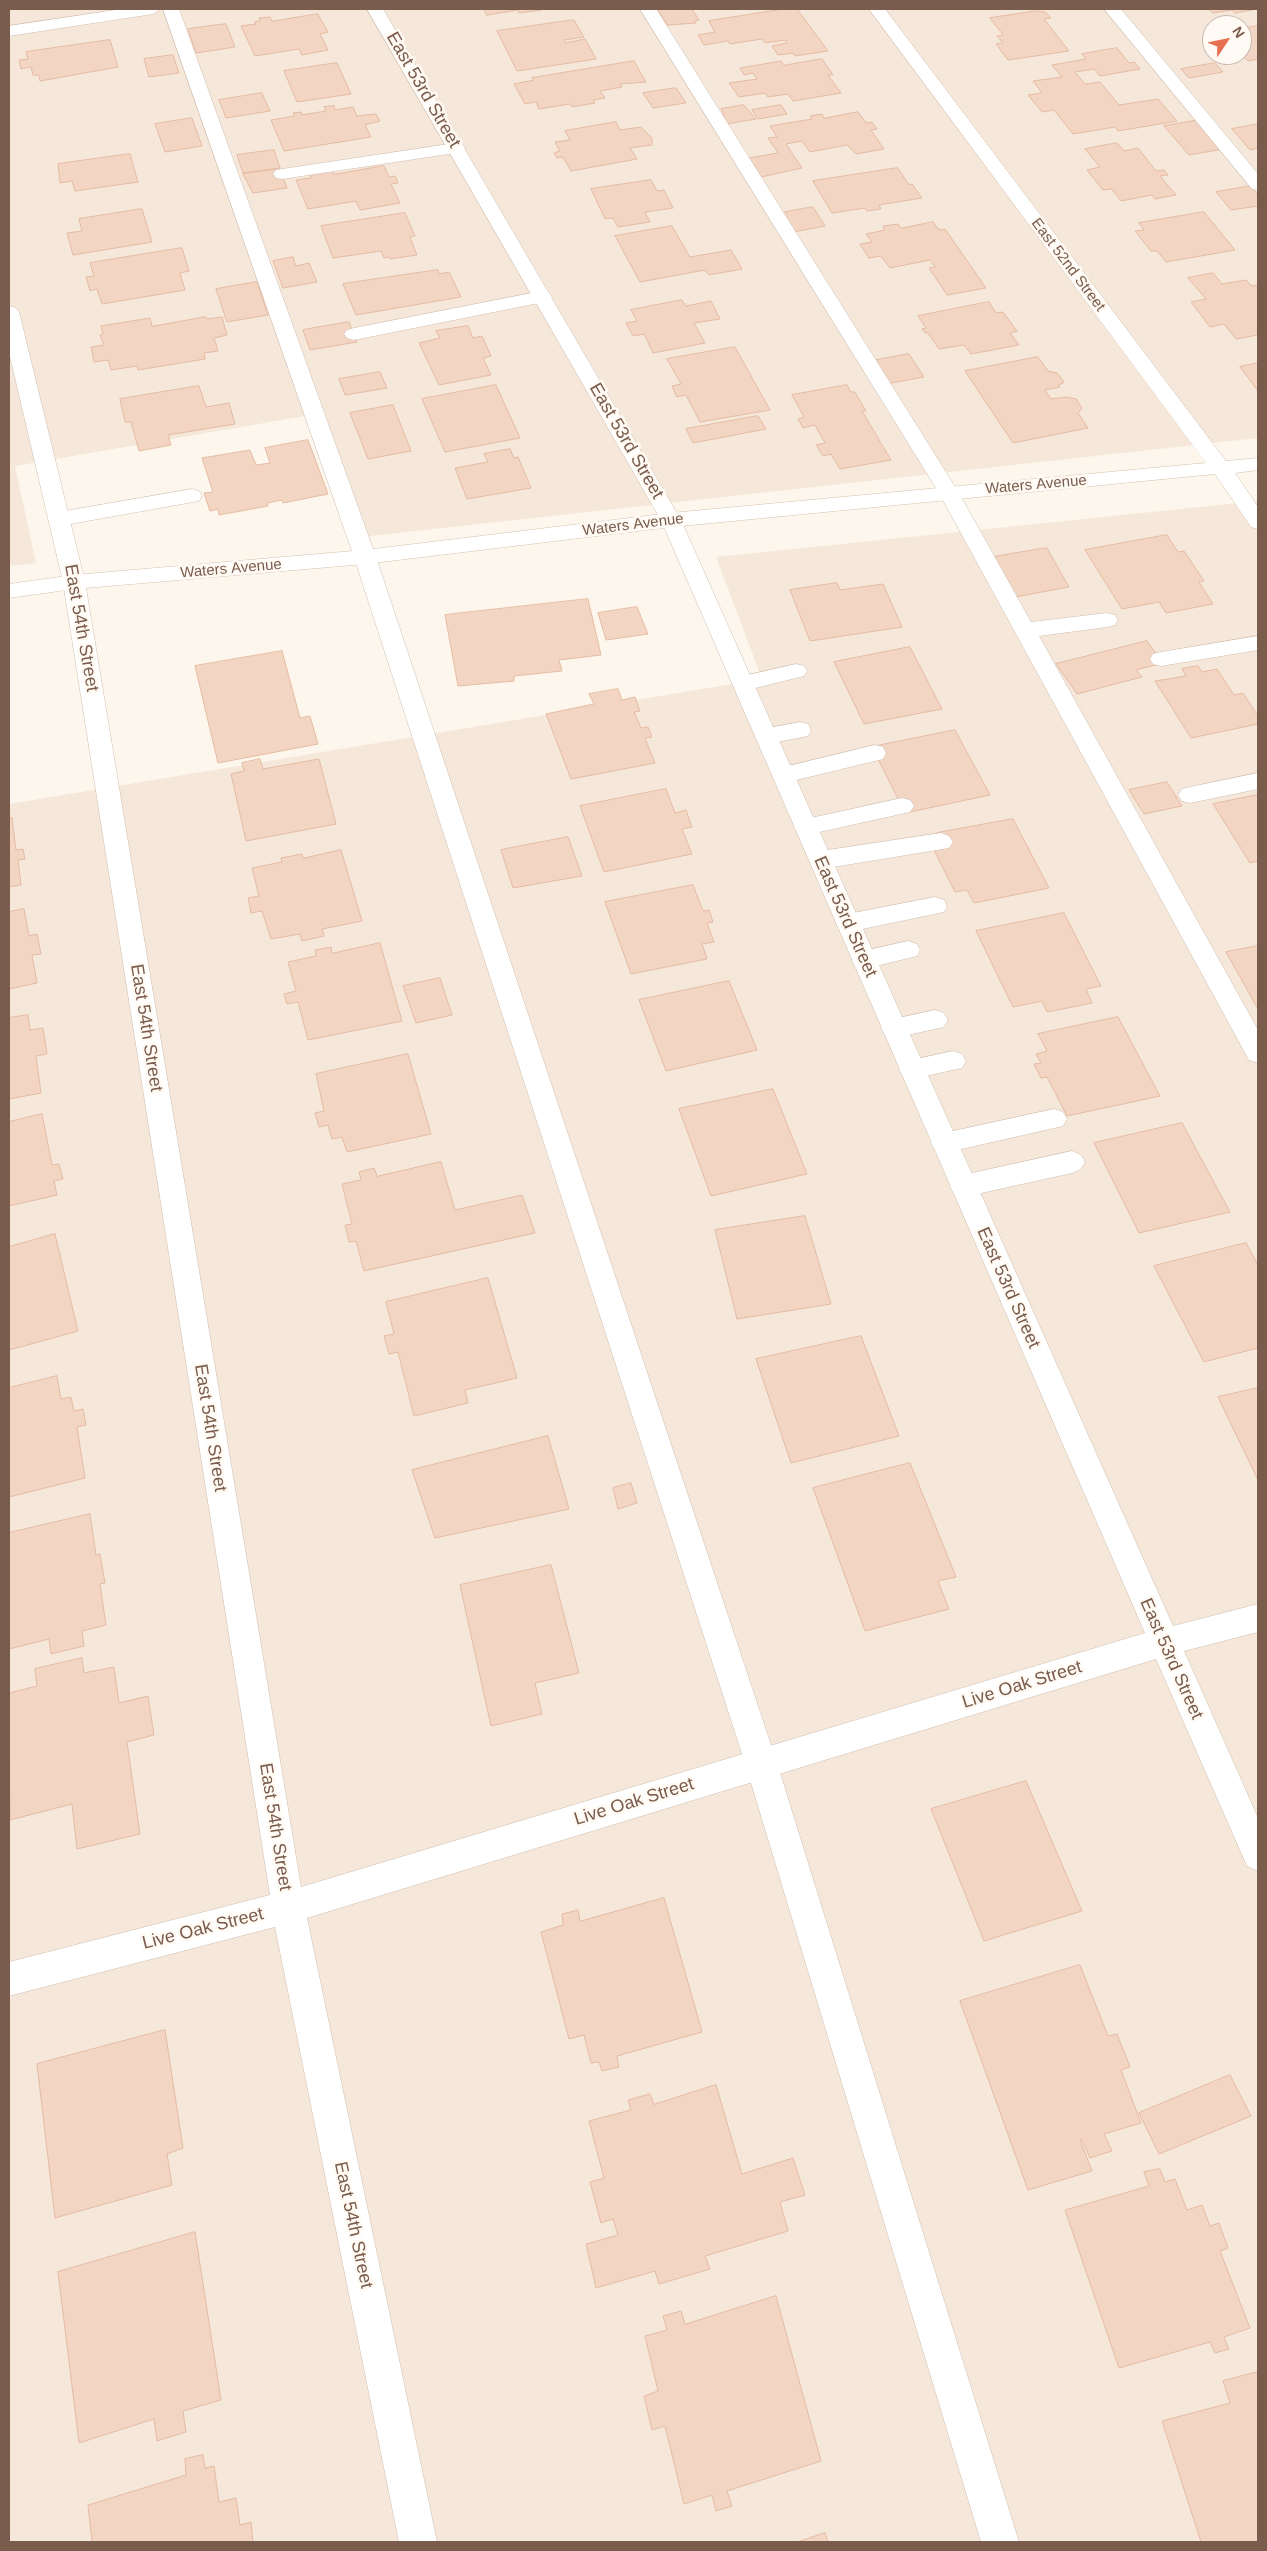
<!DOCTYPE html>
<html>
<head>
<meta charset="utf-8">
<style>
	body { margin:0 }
	#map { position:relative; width:1267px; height:2551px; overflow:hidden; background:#fdf6ec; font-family:Helvetica,sans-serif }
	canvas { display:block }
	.frame { position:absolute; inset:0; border:10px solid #7a5c4d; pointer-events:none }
	.north { position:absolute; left:1202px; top:15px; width:50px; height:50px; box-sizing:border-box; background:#fffaf3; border:1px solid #cabbb1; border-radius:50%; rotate:56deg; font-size:14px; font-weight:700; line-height:20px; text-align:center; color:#7a5c4d }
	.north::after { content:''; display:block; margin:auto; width:18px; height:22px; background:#e76f51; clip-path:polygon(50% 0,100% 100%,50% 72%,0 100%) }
</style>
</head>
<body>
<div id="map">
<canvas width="1267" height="2551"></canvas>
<div class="frame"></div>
<div class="north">N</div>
</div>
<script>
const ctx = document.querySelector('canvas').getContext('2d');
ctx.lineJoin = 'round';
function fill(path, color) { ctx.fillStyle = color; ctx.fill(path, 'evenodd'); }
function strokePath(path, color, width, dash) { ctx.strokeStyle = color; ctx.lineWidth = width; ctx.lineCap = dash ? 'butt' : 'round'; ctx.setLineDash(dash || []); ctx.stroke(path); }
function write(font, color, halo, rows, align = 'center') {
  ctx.font = font + ' Helvetica,sans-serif'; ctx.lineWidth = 5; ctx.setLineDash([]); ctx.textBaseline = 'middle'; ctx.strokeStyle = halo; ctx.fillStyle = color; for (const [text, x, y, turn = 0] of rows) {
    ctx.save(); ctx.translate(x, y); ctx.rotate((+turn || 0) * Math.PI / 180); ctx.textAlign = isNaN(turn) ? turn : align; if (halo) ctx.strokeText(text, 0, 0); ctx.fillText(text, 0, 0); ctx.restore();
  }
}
fill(new Path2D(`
	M9 9H1258V438L361 537 305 416 15 466 36 563 9 566ZM1212 25H1242V55H1212Z
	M1258 501V2542H9V804L762 679 716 557Z`), '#f5e8da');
const building = new Path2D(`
	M484 9H541L542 10 519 13 518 10 487 15Z
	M658 9H692L699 20 695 21 696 23 668 25Z
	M784 9H797L828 51 795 56 793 53 778 55 772 46 787 43 785 40 765 43 762 39 730 44 728 41 704 45 698 35 715 32 709 21Z
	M1209 9H1251L1252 10 1235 13 1232 10 1213 13Z
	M1036 11 1045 12 1051 18 1044 19 1069 51 1008 60 996 44 1003 43 997 36 1003 35 990 18Z
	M318 14 328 32 320 34 328 50 302 55 299 49 255 56 241 26 256 24 254 22 260 21 259 18 270 17 272 21Z
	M574 20 584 37 564 40 565 43 585 39 596 59 517 71 497 31Z
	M226 24 235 47 196 53 188 29Z
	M1258 26V59L1248 61 1242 55V33L1249 31 1246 28Z
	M110 40 118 67 40 81 39 75H33L31 67 21 69 19 60 28 59 26 52Z
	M1117 48 1129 63 1134 62 1140 69 1100 76 1094 69 1075 72 1085 84 1100 82 1119 105 1158 99 1177 121 1118 131 1115 127 1073 134 1054 110 1042 112 1028 95 1042 93 1033 81 1062 77 1052 65 1086 59 1082 54Z
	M173 55 179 73 149 77 144 59Z
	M822 59 833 75H828L841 93 793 101 788 94 768 97 765 93 739 97 729 83 757 79 753 73 744 75 740 68 781 61 784 65Z
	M634 61 646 82 620 84 622 87 600 91 605 98 593 100 595 103 572 107 570 104 539 109 536 102 525 104 514 84 534 80 532 78Z
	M337 63 351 94 297 102 284 71Z
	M1215 63 1223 72 1189 78 1181 69Z
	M676 88 686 103 653 108 643 93Z
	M262 93 270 111 226 118 219 100Z
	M744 105 756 119 726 124 720 115 724 114 721 109Z
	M781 105 787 114 758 119 752 110Z
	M334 106 335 110 353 107 357 116 376 114 380 121 365 125 371 137 284 151 271 120 295 116 293 113 301 112 302 115 326 111 324 107Z
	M858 112 866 123 872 122 877 129 871 130 884 149 856 154 847 145 810 152 802 141 786 144 802 168 761 177 749 158 778 153 768 138 777 137 770 126 812 119 810 116 822 114 824 118Z
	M192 118 202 146 165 152 155 124Z
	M1199 120 1224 149 1189 155 1164 126Z
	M616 122 620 130 641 127 652 138V145L630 148 637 159 571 171 563 157 557 158 554 153 560 151 555 142 570 140 565 131Z
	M1258 124V148L1250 150 1232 129Z
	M1117 143 1124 151 1138 148 1156 171 1164 170 1168 175 1160 176 1176 195 1155 199 1152 195 1121 201 1112 189 1103 190 1087 170 1100 167 1085 149Z
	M274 150 280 168 243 173 237 155Z
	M130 154 138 182 75 191 72 181 60 183 58 164Z
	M384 166 389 177 395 176 398 183 391 184 400 203 360 210 356 201 308 209 296 180 311 178 309 174 332 170 334 174Z
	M898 168 909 185 912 184 922 198 879 205 881 209 867 211 865 208 832 213 813 181Z
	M280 169 287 188 253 193 243 174Z
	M651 180 657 191 664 190 673 208 645 212 650 222 618 227 613 218 605 219 591 189Z
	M1251 186 1258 195V206L1231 210 1216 192Z
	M813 207 825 226 793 232 781 213Z
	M142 209 152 242 73 255 67 233 82 231 79 219Z
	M1204 212 1235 250 1166 262 1157 251H1151L1135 231 1144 230 1139 223Z
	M405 213 415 236 410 237 417 255 390 259 389 257 384 258 381 251 333 258 321 226Z
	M933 222 939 230 945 229 986 288 947 295 929 268 935 267 930 260 890 268 881 256 869 258 860 244 872 242 866 234 885 230 883 226 898 224 901 228Z
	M672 226 690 257 731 250 742 269 709 275 705 270 640 282 615 236Z
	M182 248 189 271 180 273 185 290 102 304 97 289 90 291 86 277 94 276 90 263Z
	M293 257 296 266 309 263 317 282 283 288 273 261Z
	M438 270 439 274 449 272 461 297 356 315 343 284Z
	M1213 273 1222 284 1246 280 1252 286 1258 285V335L1236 339 1224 324 1210 327 1191 302 1206 299 1188 278Z
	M257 282 268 315 227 322 216 289Z
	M682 300 686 306 711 301 720 319 694 323 705 343 653 353 644 334 633 336 626 323 637 321 631 310Z
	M989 302 996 313 1003 312 1017 331 1010 333 1019 345 971 354 964 345 939 349 928 333H925L922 329 926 328 918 316Z
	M206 317 207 319 222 317 227 335 214 338 218 351 204 353 205 359 138 370 137 366 111 370 108 360 94 362 91 347 104 345 100 335 103 334 101 326 150 318 152 326Z
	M349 322 357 342 310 350 303 330Z
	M468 326 473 338 482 336 491 356 483 358 491 375 439 385 419 343 440 338 436 331Z
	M735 347 770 410 700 422 686 395 677 397 672 386 681 384 667 359Z
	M909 354 924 377 886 384 871 361Z
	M1038 357 1048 371 1057 373 1064 382 1058 386 1060 387 1045 390 1051 399 1066 397 1076 399 1082 408 1078 413 1088 428 1013 443 965 371Z
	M1258 363V391L1240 367Z
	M380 372 387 388 345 395 339 379Z
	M496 385 520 438 445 452 422 399Z
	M847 385 851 392H855L866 411H862L891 460 840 469 831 454 823 456 816 445 825 443 815 425 803 428 798 419 804 417 792 395Z
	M199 386 206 407 229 403 235 424 168 435 171 445 139 451 131 422H125L120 399Z
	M393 405 411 451 368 459 350 413Z
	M758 416 766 429 693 443 686 429Z
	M308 440 328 494 283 503 282 500 267 503 268 506 219 515 218 509 210 511 204 493 213 492 202 458 250 450 256 465 270 463 265 448Z
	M510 449 514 458 518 457 531 488 467 499 455 468 488 462 484 454Z
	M1167 535 1178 552 1184 551 1204 581 1199 582 1213 604 1166 613 1159 602 1122 609 1085 550Z
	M1047 548 1069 587 1015 597 993 557Z
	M837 583 840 590 883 584 902 627 810 641 790 590Z
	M588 599 601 655 559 660 562 671 514 676V681L458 686 445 615Z
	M637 607 648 634 606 640 598 613Z
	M1147 641 1163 663 1136 670 1142 677 1077 694 1056 664Z
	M910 647 942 709 864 724 834 662Z
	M282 651 300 718 310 716 318 744 218 763 195 666Z
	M1198 666 1202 672 1217 669 1234 695 1243 693 1258 716V724L1191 738 1155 681 1186 676 1182 669Z
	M618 689 622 700 635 697 640 711 634 712 641 728 648 727 652 737 645 738 655 763 571 779 546 714 594 704 589 694Z
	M955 730 990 795 905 813 872 747Z
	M260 759 263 769 319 759 336 824 246 841 231 774 244 771 242 763Z
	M1167 782 1182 806 1144 814 1129 790Z
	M666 789 675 813 686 810 692 827 682 829 692 854 604 872 580 806Z
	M1258 795V861L1250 863 1213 804Z
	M12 818 16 850 23 849 25 859 18 860 21 885 9 887V819Z
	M1013 819 1049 888 974 903 967 890 955 892 933 848 943 846 937 833Z
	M568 837 582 876 513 888 501 850Z
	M341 850 362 921 322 929 324 936 302 941 300 934 271 939 262 911 251 913 248 898 259 896 252 868 282 862 281 858 302 854 303 858Z
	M693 885 703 911 709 910 713 922 707 923 714 942 702 944 707 959 631 974 605 902Z
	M24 909 29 936 37 934 41 954 32 955 37 983 9 989V912Z
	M1064 913 1101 986 1086 989 1092 1003 1047 1012 1042 1001 1013 1007 976 931Z
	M380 943 402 1021 308 1040 298 1002 287 1004 284 994 296 991 288 962 316 956 315 950 331 947 332 953Z
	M1258 946V1009L1226 952Z
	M440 978 452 1015 416 1023 403 986Z
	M729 981 757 1050 666 1071 639 1000Z
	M28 1015 30 1030 43 1028 47 1054 36 1056 41 1093 9 1099V1018Z
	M1118 1017 1160 1096 1067 1116 1047 1077 1041 1078 1034 1064 1041 1063 1036 1054 1047 1051 1038 1034Z
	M408 1054 431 1134 347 1152 342 1137 332 1139 328 1125 319 1127 315 1113 324 1111 316 1074Z
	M773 1089 807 1174 711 1196 679 1109Z
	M42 1114 52 1165 59 1164 63 1179 54 1181 57 1195 9 1206V1122Z
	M1182 1123 1230 1212 1139 1233 1094 1143Z
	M441 1162 455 1210 522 1195 535 1233 364 1271 356 1241 349 1242 345 1225 352 1224 342 1184 361 1180 359 1172 374 1168 377 1176Z
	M805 1216 831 1304 737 1319 715 1230Z
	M55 1234 78 1331 9 1350V1247Z
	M1246 1243 1258 1265V1348L1204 1362 1154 1266Z
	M488 1278 517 1378 465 1390 468 1403 414 1416 398 1352 389 1354 384 1336 394 1334 386 1302Z
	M861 1336 899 1436 791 1463 756 1359Z
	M57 1376 61 1399 71 1397 74 1411 83 1409 86 1425 77 1427 85 1478 9 1497V1388Z
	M1258 1388V1480L1218 1397Z
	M548 1436 569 1509 435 1538 412 1470Z
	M910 1463 956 1577 938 1581 949 1609 865 1631 813 1488Z
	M631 1483 637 1503 618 1509 613 1488Z
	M90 1514 96 1555 100 1554 105 1583 100 1584 106 1625 82 1631 84 1646 51 1654 49 1639 9 1649V1533Z
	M551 1565 579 1673 535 1683 542 1714 491 1726 460 1585Z
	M82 1658 84 1673 114 1667 119 1703 148 1696 154 1735 127 1742 140 1834 77 1849 72 1804 10 1820 9 1693 37 1686 35 1669Z
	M1026 1781 1082 1911 984 1941 931 1809Z
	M664 1898 702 2032 617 2056 619 2067 602 2071 599 2062 591 2063 584 2035 569 2039 541 1932 563 1925 562 1914 578 1910 580 1921Z
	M1080 1965 1108 2036 1117 2034 1130 2067 1121 2070 1141 2123 1104 2134 1112 2151 1090 2158 1082 2140H1080L1092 2171 1028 2190 960 2001Z
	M165 2030 183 2148 167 2154 172 2185 55 2218 37 2064Z
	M1230 2075 1251 2116 1159 2154 1139 2113Z
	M716 2085 742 2174 793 2158 805 2195 780 2202 788 2231 705 2256 710 2269 659 2284 655 2271 596 2288 586 2244 618 2235 613 2219 601 2223 590 2182 604 2178 589 2121 631 2110 628 2100 650 2094 654 2104Z
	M1160 2169 1165 2182 1175 2179 1187 2210 1202 2205 1210 2226 1219 2223 1228 2248 1220 2251 1250 2328 1224 2337 1229 2349 1215 2353 1210 2342 1119 2368 1065 2210 1149 2186 1144 2172Z
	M195 2232 221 2400 183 2411 186 2432 157 2441 154 2419 79 2443 58 2272Z
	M776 2296 821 2461 727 2491 732 2506 716 2511 712 2495 684 2504 665 2426 652 2430 644 2396 658 2391 645 2336 667 2330 663 2316 681 2311 685 2324Z
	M1258 2372V2542H1201L1162 2421 1230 2403 1223 2381Z
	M203 2455 205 2468 214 2466 219 2502 236 2498 240 2525 251 2522 253 2542H92L88 2505 186 2475 185 2459Z
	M825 2533 828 2542H798Z`);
fill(building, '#f3d5c3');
strokePath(building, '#e6bba3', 1);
const lane = new Path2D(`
	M163 9H179L376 557 777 1763 1019 2542H981L745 1763 354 557Z
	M640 9H656L959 493 1031 622 1107 613 1115 615 1118 620 1115 625 1107 627 1039 636 1258 1030V1063L1249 1060 939 493Z
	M1104 9H1121L1258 174V190L1252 189Z
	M456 143 462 144 465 148 462 152 282 179 276 178 273 174 276 170 282 169Z
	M542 291 549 293 552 297 549 301 354 340 347 338 344 334 347 330 354 328Z
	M192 489 199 491 202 496 199 501 59 526 52 524 49 519 52 514 59 512Z
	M1258 636V650L1161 666 1153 664 1150 659 1153 654 1161 652Z
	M796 664 804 666 807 671 804 676 743 691 735 688 732 683 735 678Z
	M800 722 808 724 811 730 808 736 766 744 758 742 755 736 758 730Z
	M875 745 883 747 886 753 883 759 784 783 776 781 772 775 776 769Z
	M1258 773V789L1190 803 1182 801 1178 795 1182 789 1190 787Z
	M902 798 910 800 914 806 910 812 806 835 798 833 794 827 798 821 806 819Z
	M941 833 949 836 953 842 949 848 821 869 813 866 809 860 813 854 821 851Z
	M935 897 944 900 947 906 944 912 848 932 839 929 836 923 839 917 848 914Z
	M908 941 917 944 920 950 917 956 864 969 855 967 852 960 855 953Z
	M935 1010 944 1013 948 1020 944 1027 894 1038 885 1035 881 1028 885 1021Z
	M953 1051 962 1054 966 1061 962 1068 912 1079 903 1076 899 1069 903 1062Z
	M1054 1109 1063 1112 1067 1119 1063 1126 944 1153 935 1150 931 1143 935 1136 944 1133Z
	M1072 1151 1081 1155 1085 1162 1081 1169 1072 1173 963 1197 954 1194 950 1186 954 1178 963 1175Z`);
const street = new Path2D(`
	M122 9H161L153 14 9 36V26Z
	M367 9H383L681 520 1173 1626 1258 1604V1632L1184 1651 1258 1818V1871L1247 1866 1156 1659 307 1918 437 2542H399L275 1927 9 1996V1962L270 1895 63 582 9 352V306L16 308 19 312 85 582 301 1887 1145 1633 661 520Z`);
const secondary = new Path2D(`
	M869 9H885L1226 461 1258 458V470L1235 473 1258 507V529L1251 527 1215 474 671 527 365 564 74 589 9 598V584L74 575 365 550 671 513 1206 463Z`);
strokePath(lane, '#d1beb0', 1);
strokePath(street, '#d1beb0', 1);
strokePath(secondary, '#d6c0b0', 1);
fill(lane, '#fff');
fill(street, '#fff');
fill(secondary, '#fff');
write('15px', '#7a5c4d', '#fffaf3', [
	["East 52nd Street",1068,265,53],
	["Waters Avenue",1036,485,-5],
	["Waters Avenue",633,525,-7],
	["Waters Avenue",231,569,-5]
]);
write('18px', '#7a5c4d', '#fffaf3', [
	["East 53rd Street",423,90,60],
	["East 53rd Street",626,441,60],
	["East 54th Street",81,628,80],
	["East 53rd Street",845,917,66],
	["East 54th Street",146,1028,81],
	["East 53rd Street",1008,1288,66],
	["East 54th Street",210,1428,81],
	["East 53rd Street",1171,1659,66],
	["Live Oak Street",1022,1685,-17],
	["Live Oak Street",634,1802,-17],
	["East 54th Street",275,1827,81],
	["Live Oak Street",203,1929,-14],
	["East 54th Street",353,2225,78]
]);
</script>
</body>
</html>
